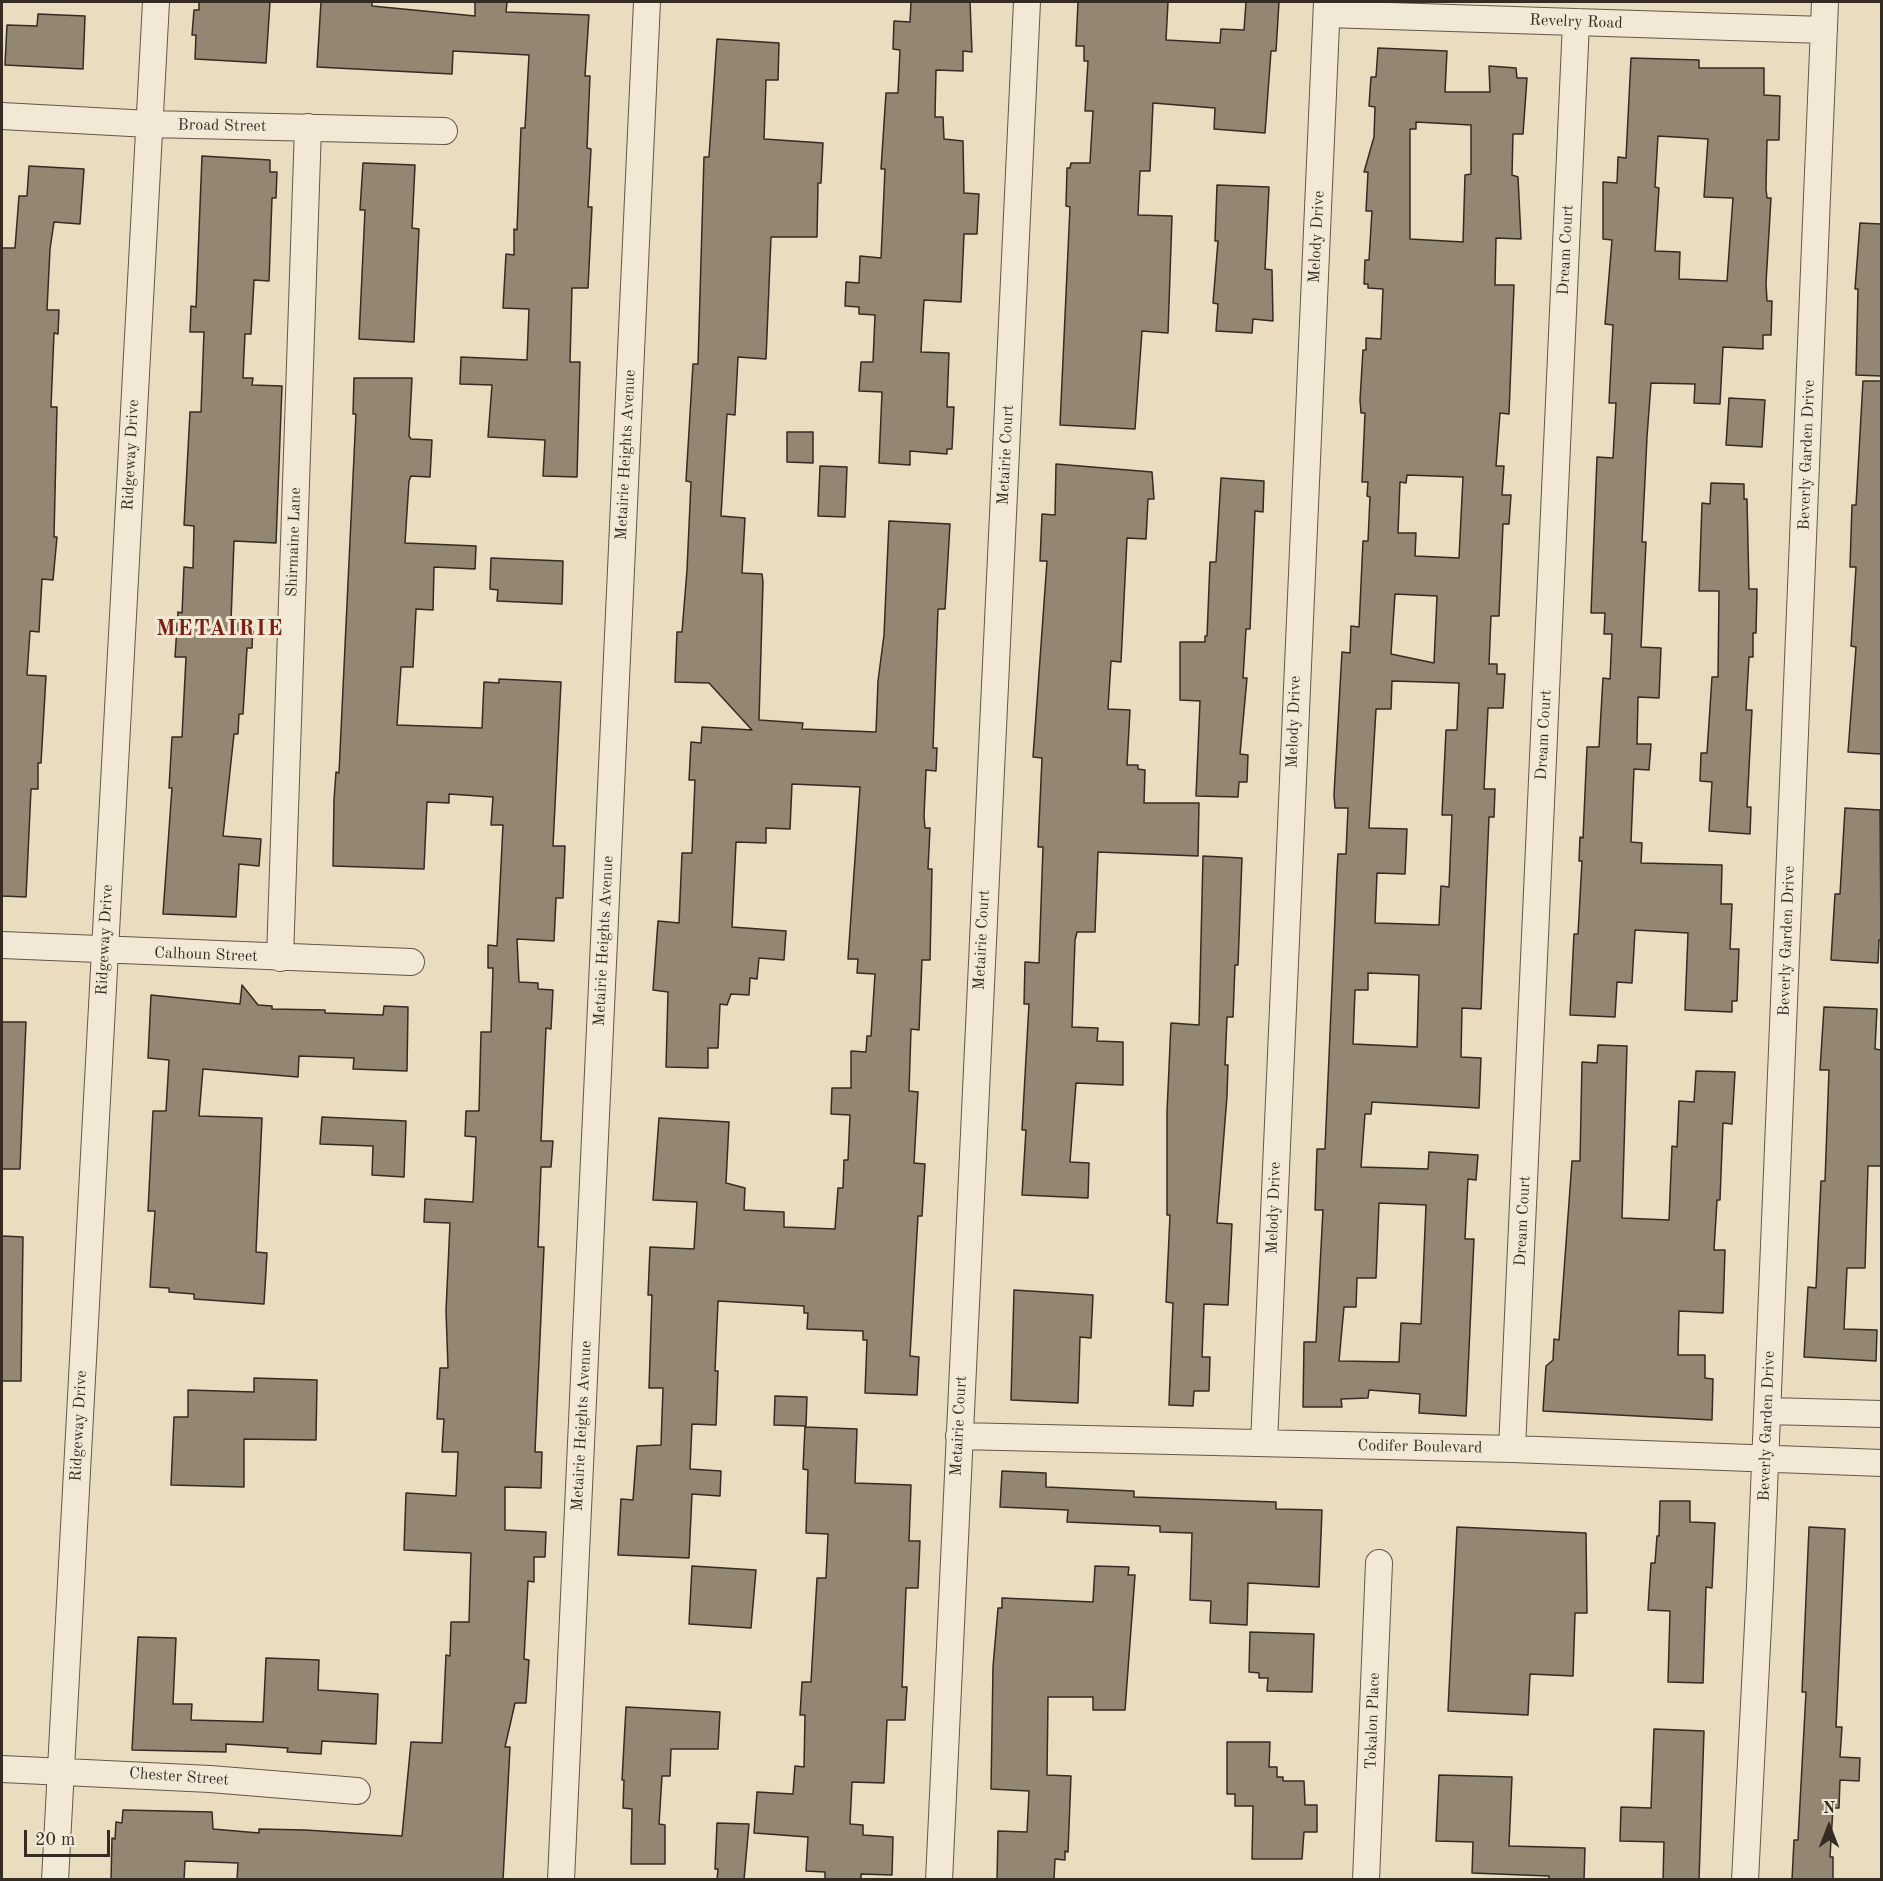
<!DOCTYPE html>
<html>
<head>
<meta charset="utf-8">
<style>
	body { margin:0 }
	#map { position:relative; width:1883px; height:1881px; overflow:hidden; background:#eadcbf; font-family:"Old Standard TT",serif }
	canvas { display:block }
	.frame { position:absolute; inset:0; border:3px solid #342b22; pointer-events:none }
	.north { position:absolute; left:1799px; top:1797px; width:60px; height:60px; -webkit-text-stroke:4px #f1e8d5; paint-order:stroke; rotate:0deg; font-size:16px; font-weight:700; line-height:24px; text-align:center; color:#342b22 }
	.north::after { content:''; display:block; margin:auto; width:21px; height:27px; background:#342b22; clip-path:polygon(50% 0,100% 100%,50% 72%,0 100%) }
	.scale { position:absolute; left:24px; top:1830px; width:86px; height:27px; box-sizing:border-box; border:3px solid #342b22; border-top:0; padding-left:8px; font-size:18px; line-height:21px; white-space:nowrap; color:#342b22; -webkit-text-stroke:4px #f1e8d5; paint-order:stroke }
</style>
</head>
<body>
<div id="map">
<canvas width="1883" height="1881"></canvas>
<div class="frame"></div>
<div class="north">N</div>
<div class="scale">20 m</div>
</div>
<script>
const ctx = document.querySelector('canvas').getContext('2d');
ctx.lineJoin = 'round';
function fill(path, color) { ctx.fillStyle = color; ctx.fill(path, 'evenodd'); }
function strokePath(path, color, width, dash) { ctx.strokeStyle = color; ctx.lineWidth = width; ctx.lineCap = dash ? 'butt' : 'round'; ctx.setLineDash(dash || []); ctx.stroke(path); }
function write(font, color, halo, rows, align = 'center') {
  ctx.font = font + ' "Old Standard TT",serif'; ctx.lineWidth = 6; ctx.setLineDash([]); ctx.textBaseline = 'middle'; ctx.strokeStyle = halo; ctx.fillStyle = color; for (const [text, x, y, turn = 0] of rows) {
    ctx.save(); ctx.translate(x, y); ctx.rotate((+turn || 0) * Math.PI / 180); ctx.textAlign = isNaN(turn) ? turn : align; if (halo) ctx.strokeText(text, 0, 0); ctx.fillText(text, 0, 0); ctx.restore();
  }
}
const building = new Path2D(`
	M199 2H270L266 63 195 59 196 35H192L194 10H199Z
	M321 2H372V6L475 16V2H507L506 12 589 15 585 76H590L587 148 591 149 588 207H592L588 288H572L570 362H580L577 477 543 476 545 440 488 437 492 385 460 384 461 357 527 360 529 309 503 308 506 254 514 255V229L517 230 521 128H525L529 55 453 51 452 74 317 67Z
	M911 2H970L972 52 963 51V71L936 70 935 117H943L944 139 963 141 964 193 979 194 977 234H964L961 302 924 300 921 352 949 353 947 407H954L952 449H947V454L910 451V465L879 463 882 392 859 391 861 362H873L875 315 859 314V307L845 306 846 282 859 283 860 256 881 258 885 169H881L886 93H898L900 50 893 49 894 21 910 22Z
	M1078 2H1168L1166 40 1220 43 1221 29 1244 30 1246 2H1279L1276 51H1271L1265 133 1214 129 1215 108 1153 103 1150 171H1140L1138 215 1172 216 1168 333 1142 331 1135 429 1060 425 1070 207 1066 206 1067 168H1070L1071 163H1090L1093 111H1085L1088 61H1084V46H1076Z
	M38 14 85 16 83 69 5 65 7 25 37 26Z
	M717 39 779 43 778 80H766L764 139 823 143 821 183H818L817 237H771L766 359 738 357 735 415 727 414 721 516 745 518 742 573 762 574 763 582 759 720 803 723 802 729 876 732 878 681 884 635 889 521 950 524 945 609H938L933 748H937L936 771 926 770 924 816 925 828H930L928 869H932L930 960H922L919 1030 911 1029 909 1091 918 1092 914 1163 925 1164 922 1216H918L910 1356 919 1357 917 1395 865 1393 867 1340H863V1331L807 1329 808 1313H804V1306L718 1301 715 1371H718L716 1425 692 1424 690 1469 721 1471 720 1496 692 1494 689 1558 618 1555 621 1499 633 1500 637 1446 661 1445 663 1388H649L652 1295H648L650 1247 694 1249 697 1202 653 1200 659 1118 729 1122 726 1183 745 1188 744 1210 784 1212V1227L835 1229 838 1188H843L844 1160H848L850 1115 831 1114 832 1088H851V1051L866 1052 867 1036H871L875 974 857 973 858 959H848L860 787 792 784 790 829 766 828V843L736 842 732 927 786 931 784 960 759 958 757 979 750 978 749 995 731 994 727 1005 720 1004 718 1048H708V1068L666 1067 668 992 653 990 658 921 679 923 682 853H692L695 780H689L691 742 701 743 702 727 752 730 709 683 675 682 677 632H682L687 570 691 482 686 481 693 364H698L704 157H709Z
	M1378 48 1447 51 1445 92H1490L1489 66 1516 68 1517 78H1527L1523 134H1513L1512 175 1518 177 1521 239 1496 238 1495 285H1514L1509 414 1500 413 1496 466H1504L1502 495H1511L1509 524H1503L1499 616H1491L1489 664H1497V674H1505L1503 708H1488L1484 789H1495L1494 817H1489L1481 1009 1462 1008 1461 1057 1481 1058 1479 1108 1372 1102 1371 1114H1365L1361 1167 1428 1169 1429 1152 1478 1155 1476 1180 1468 1179 1465 1239H1474L1466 1416 1419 1413 1420 1394 1369 1390 1368 1398 1341 1399 1342 1407H1303L1304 1342H1316L1323 1210H1315L1317 1149H1325L1337 871 1338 854H1346L1348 808H1335L1334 795 1342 652 1350 653 1351 626 1359 627 1363 541H1368L1370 497 1367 496 1368 482H1362L1365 413H1361L1360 400 1363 350H1366V338L1381 339 1383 289 1368 288V284H1364L1365 260H1369L1372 211H1366L1368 172H1364L1374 137 1375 107 1369 106 1371 77H1376ZM1416 122 1471 125V174L1465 175 1463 242 1410 239V129H1416ZM1407 475 1463 477 1459 558 1415 556 1416 533H1398L1400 482 1406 483ZM1395 594 1437 596 1434 663 1391 654ZM1392 681 1459 683 1457 730H1446L1442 815H1452L1449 887 1441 886 1439 925 1375 923 1377 873 1405 874 1407 829 1369 828 1376 709H1391ZM1368 973 1419 975 1417 1047 1353 1044 1355 990H1368ZM1379 1203 1426 1205 1421 1324 1401 1323 1399 1362 1339 1361 1344 1307H1356L1357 1278H1376Z
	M1631 58 1699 60V68H1764V95L1780 96 1779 140H1767L1766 189 1767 198H1771L1766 283 1767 301H1772L1771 335H1763V349L1723 347 1720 404 1694 403 1695 384 1651 383 1647 437 1642 542H1646L1641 647 1661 648 1659 698 1638 697 1637 744H1651L1649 770 1634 769 1631 842 1642 843 1641 863 1722 865 1721 904H1732L1730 949H1739L1737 1001H1732V1012L1685 1010 1688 933 1635 930 1632 983 1617 982 1615 1017 1570 1015 1574 934H1578L1582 861H1579L1580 837 1583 838 1587 747H1599L1603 678 1610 679 1612 634H1604L1605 613H1591L1597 457 1613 458 1616 403H1609L1613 325 1605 324 1612 240 1603 239V182L1617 183 1618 157 1626 158ZM1658 136 1708 139 1704 197 1733 198 1727 281 1679 279 1680 252 1655 251 1659 188 1655 187Z
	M202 156 270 160V172H277L276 198H272L269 281 254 280 251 334H245L243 378H253L252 385 282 386 276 543 234 541 231 621 253 622 252 648H247L243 714H239L238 734H234L223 836 261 839 259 866 239 864 236 917 163 914 172 788H169L172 737H182L186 657H175L178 612 182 613 184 567 193 568 194 526 184 525 190 412H201L204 332H190L191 306 196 307Z
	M363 163 415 165 412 228 419 229 414 342 359 339 365 210H360Z
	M29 166 84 169 80 224 54 222 50 249 47 310H59L58 334 54 333 51 407H57L54 537H57L53 580 42 579 39 632 30 631 27 675 46 676 41 763H38V789H31L26 897 2 896V248H15L19 196H27Z
	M1217 185 1269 187 1265 269 1272 270 1273 321 1253 319 1252 333 1216 331 1218 304 1213 303 1218 241H1215Z
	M1860 223 1881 224V376L1856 375 1858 289H1855Z
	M354 378H412L409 436 411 439 432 440 430 477 411 476 409 481 405 543 476 546 475 569 434 567 433 610 416 609 413 667H401L397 725 482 728 484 682 499 683V679L561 682 553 846H565L563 898H556L554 941 517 939 519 982 538 983V989L553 990 551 1029 546 1028 541 1141H553L551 1167H541L538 1247H544L535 1452H542L541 1488 505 1487V1530L546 1532 545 1557H534V1582L528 1581 524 1659 529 1660 526 1703H515L505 1747H510L503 1880H237L238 1863 185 1861 184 1880H111L112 1838 115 1839 116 1822 122 1823 123 1810 212 1812 213 1829 259 1833V1829L305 1830 402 1836 411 1742 442 1743 446 1655 450 1656 451 1622H469L471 1553 404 1550 406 1493 456 1496 458 1452H442L444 1419H437L440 1368H448L446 1311 450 1223 424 1222 425 1199 473 1202 476 1137 465 1136 466 1111H479L481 1032H491L493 968H488V945L497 946 503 825H491L493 797 449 794V803L427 802 424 869 333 866 334 800 336 772 339 773 356 414H353Z
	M1863 381H1881V754L1848 752 1856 647 1851 646 1856 567H1850L1852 505H1856Z
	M1729 398 1765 400 1762 447 1726 445Z
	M787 432H813V463L787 462Z
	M1056 464 1152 472 1154 499H1148L1146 539 1127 538 1121 662 1111 661 1108 709 1130 710 1127 765H1138V769L1145 770 1144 803H1199L1198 856 1098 852 1095 932H1077L1075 940 1072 1027 1098 1028 1097 1041 1123 1042V1085L1076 1083 1070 1162 1089 1163 1088 1198 1022 1195 1026 1130H1022L1029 1004H1024L1025 962 1039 963 1043 847H1038L1042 758 1033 757 1047 561H1040L1042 514 1055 515Z
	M820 466 847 467 845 517 818 516Z
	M1221 478 1264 481 1263 512 1255 511 1250 629H1246L1243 678H1247L1240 754 1248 755 1247 782H1239L1238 797 1196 796 1200 701 1180 700V642H1205V636H1207L1210 562H1216Z
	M1711 483 1744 484V499H1747L1749 589H1757L1756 633H1753V657H1749L1746 710H1752L1747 807H1751L1750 834 1709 831 1712 782 1700 781 1701 753H1707L1712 677H1718L1719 591H1699L1702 503 1710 504Z
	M491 558 563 561 562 604 497 601 498 590 490 589Z
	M1845 808 1880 810 1881 940H1879L1878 963 1831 960 1835 894H1840Z
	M1203 856 1242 858 1238 965H1235L1233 1017H1227L1225 1065H1228L1227 1096 1217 1223 1232 1224 1228 1305 1204 1304 1202 1357H1210L1209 1391H1194L1193 1406 1169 1405 1173 1303 1166 1302 1170 1215H1167V1112L1171 1023 1199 1025Z
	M242 985 258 1005 272 1006V1009L325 1010V1013L383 1015 384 1006 408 1007 407 1071 353 1069 354 1058 299 1056 298 1077 203 1069 199 1116 262 1118 256 1252 267 1253 264 1304 194 1299V1294L169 1292V1288L150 1287 155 1211H148L153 1111H166L169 1060 148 1058 151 995 240 1004Z
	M1824 1007 1877 1009 1875 1049 1881 1050V1166H1868L1865 1268H1847L1844 1329 1877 1330 1876 1361 1804 1357 1808 1287 1816 1288 1821 1181H1825L1829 1070H1820Z
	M2 1022H26L20 1169H2Z
	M1598 1045 1627 1046 1622 1218 1669 1220 1672 1146 1677 1147 1679 1101 1694 1102 1696 1071 1735 1072 1732 1124 1723 1123 1720 1200H1717L1714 1250H1725L1723 1313 1679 1311 1678 1355H1705V1378L1713 1379 1712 1420 1543 1411 1546 1366 1553 1360 1554 1339 1559 1340 1572 1161H1580L1582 1062 1597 1063Z
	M322 1117 406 1121 404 1177 372 1175 373 1146 320 1144Z
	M2 1236 23 1237 21 1381H2Z
	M1014 1290 1093 1295 1091 1338 1080 1337 1078 1403 1011 1400Z
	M254 1378 317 1380 316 1440 244 1439V1487L171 1485 174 1417H188V1390L254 1392Z
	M775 1396 807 1397 806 1426 774 1425Z
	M805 1427 857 1429 855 1483 911 1485 909 1541H920L918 1588H906L902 1687H907L905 1720H887L884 1783 852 1782 850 1824 863 1825V1835L893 1837 892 1875 861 1874V1880H825V1872L806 1871 808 1837 754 1833 757 1792 793 1794 795 1766 804 1767 805 1715H800L802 1682H811L817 1578H826L828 1534 806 1533 808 1470 803 1469Z
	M1002 1471 1046 1473V1487L1134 1491V1497L1276 1502V1509L1322 1510 1319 1587 1248 1583 1247 1625 1210 1623 1211 1601 1190 1600 1192 1533 1160 1532V1526L1067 1522 1068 1510 1000 1507Z
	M1660 1501H1690V1522L1715 1523 1712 1588 1706 1587 1703 1683 1668 1682 1670 1611 1648 1610 1651 1563H1655L1657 1536H1659Z
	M1457 1527 1586 1533 1587 1613H1575L1573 1676 1530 1674 1528 1715 1448 1711Z
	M1809 1527 1845 1529 1836 1727H1842L1840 1757 1860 1758 1859 1781 1840 1780 1839 1808H1833L1830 1857H1833V1880H1792L1794 1840H1798L1806 1692H1802Z
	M692 1566 756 1570 751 1628 689 1624Z
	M1095 1566 1129 1567 1128 1575H1135L1125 1710H1093V1697H1048L1047 1775 1071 1776 1068 1852 1065 1851V1860L1055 1859 1054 1880H997L998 1831 1027 1832 1029 1791 991 1789 993 1667 998 1608H1002V1598L1093 1602Z
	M1250 1632 1314 1634 1312 1692 1267 1691 1268 1678H1259V1673L1249 1672Z
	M138 1637 176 1638 173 1704H192L191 1720 263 1722 266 1658 319 1660 318 1690 378 1694 376 1744 322 1741 321 1754 287 1752 288 1748 226 1744V1752L132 1750Z
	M626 1707 720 1712 718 1749H671L670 1776H662L659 1824 665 1825V1864H631L632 1809 623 1808 624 1780H622Z
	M1654 1729 1704 1731 1699 1880H1663L1664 1842 1620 1841 1621 1807 1651 1808Z
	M1227 1742H1270L1269 1767H1277V1777H1283V1781H1304L1305 1805H1317V1832H1304L1302 1859H1252L1253 1806H1235V1794H1227Z
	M1439 1775 1512 1777 1509 1846 1585 1848 1584 1880H1549V1876L1472 1873 1473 1842 1436 1841Z
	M717 1823 749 1824 744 1880H717L718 1869H715Z`);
fill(building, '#938774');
strokePath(building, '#342b22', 1.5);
const street = new Path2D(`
	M1327 14 1824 30
	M2 116 149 124 444 131
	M2 945 411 962
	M280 958 308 127
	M1768 1411 1882 1414
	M959 1436 1512 1449 1882 1463
	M1264 1443 1327 2
	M1512 1449 1576 22
	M2 1769 210 1779 357 1791
	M55 1880 156 2
	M561 1880 647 2
	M939 1880 1027 2
	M1366 1880 1379 1563
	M1745 1880 1760 1586 1825 2`);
strokePath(street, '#625749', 28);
strokePath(street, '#f1e8d5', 26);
write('16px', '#342b22', '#f1e8d5', [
	["Revelry Road",1576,22,2],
	["Broad Street",222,126,1],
	["Melody Drive",1317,237,-87],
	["Dream Court",1566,250,-87],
	["Ridgeway Drive",131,455,-87],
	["Metairie Heights Avenue",626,455,-87],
	["Metairie Court",1006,455,-87],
	["Beverly Garden Drive",1807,455,-88],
	["Shirmaine Lane",294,542,-88],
	["Melody Drive",1294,722,-88],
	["Dream Court",1544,735,-87],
	["Ridgeway Drive",105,940,-87],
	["Metairie Court",982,940,-87],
	["Metairie Heights Avenue",604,941,-87],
	["Beverly Garden Drive",1787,941,-88],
	["Calhoun Street",206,955,2],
	["Melody Drive",1274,1208,-88],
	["Dream Court",1523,1221,-87],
	["Ridgeway Drive",79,1426,-87],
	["Metairie Heights Avenue",582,1426,-87],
	["Metairie Court",959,1426,-87],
	["Beverly Garden Drive",1767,1426,-88],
	["Codifer Boulevard",1420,1447,1],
	["Tokalon Place",1373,1721,-88],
	["Chester Street",179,1777,4]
]);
ctx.letterSpacing = '1.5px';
write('bold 22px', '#7a1f14', '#f1e8d5', [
	["METAIRIE",220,629]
]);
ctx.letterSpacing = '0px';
</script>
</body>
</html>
